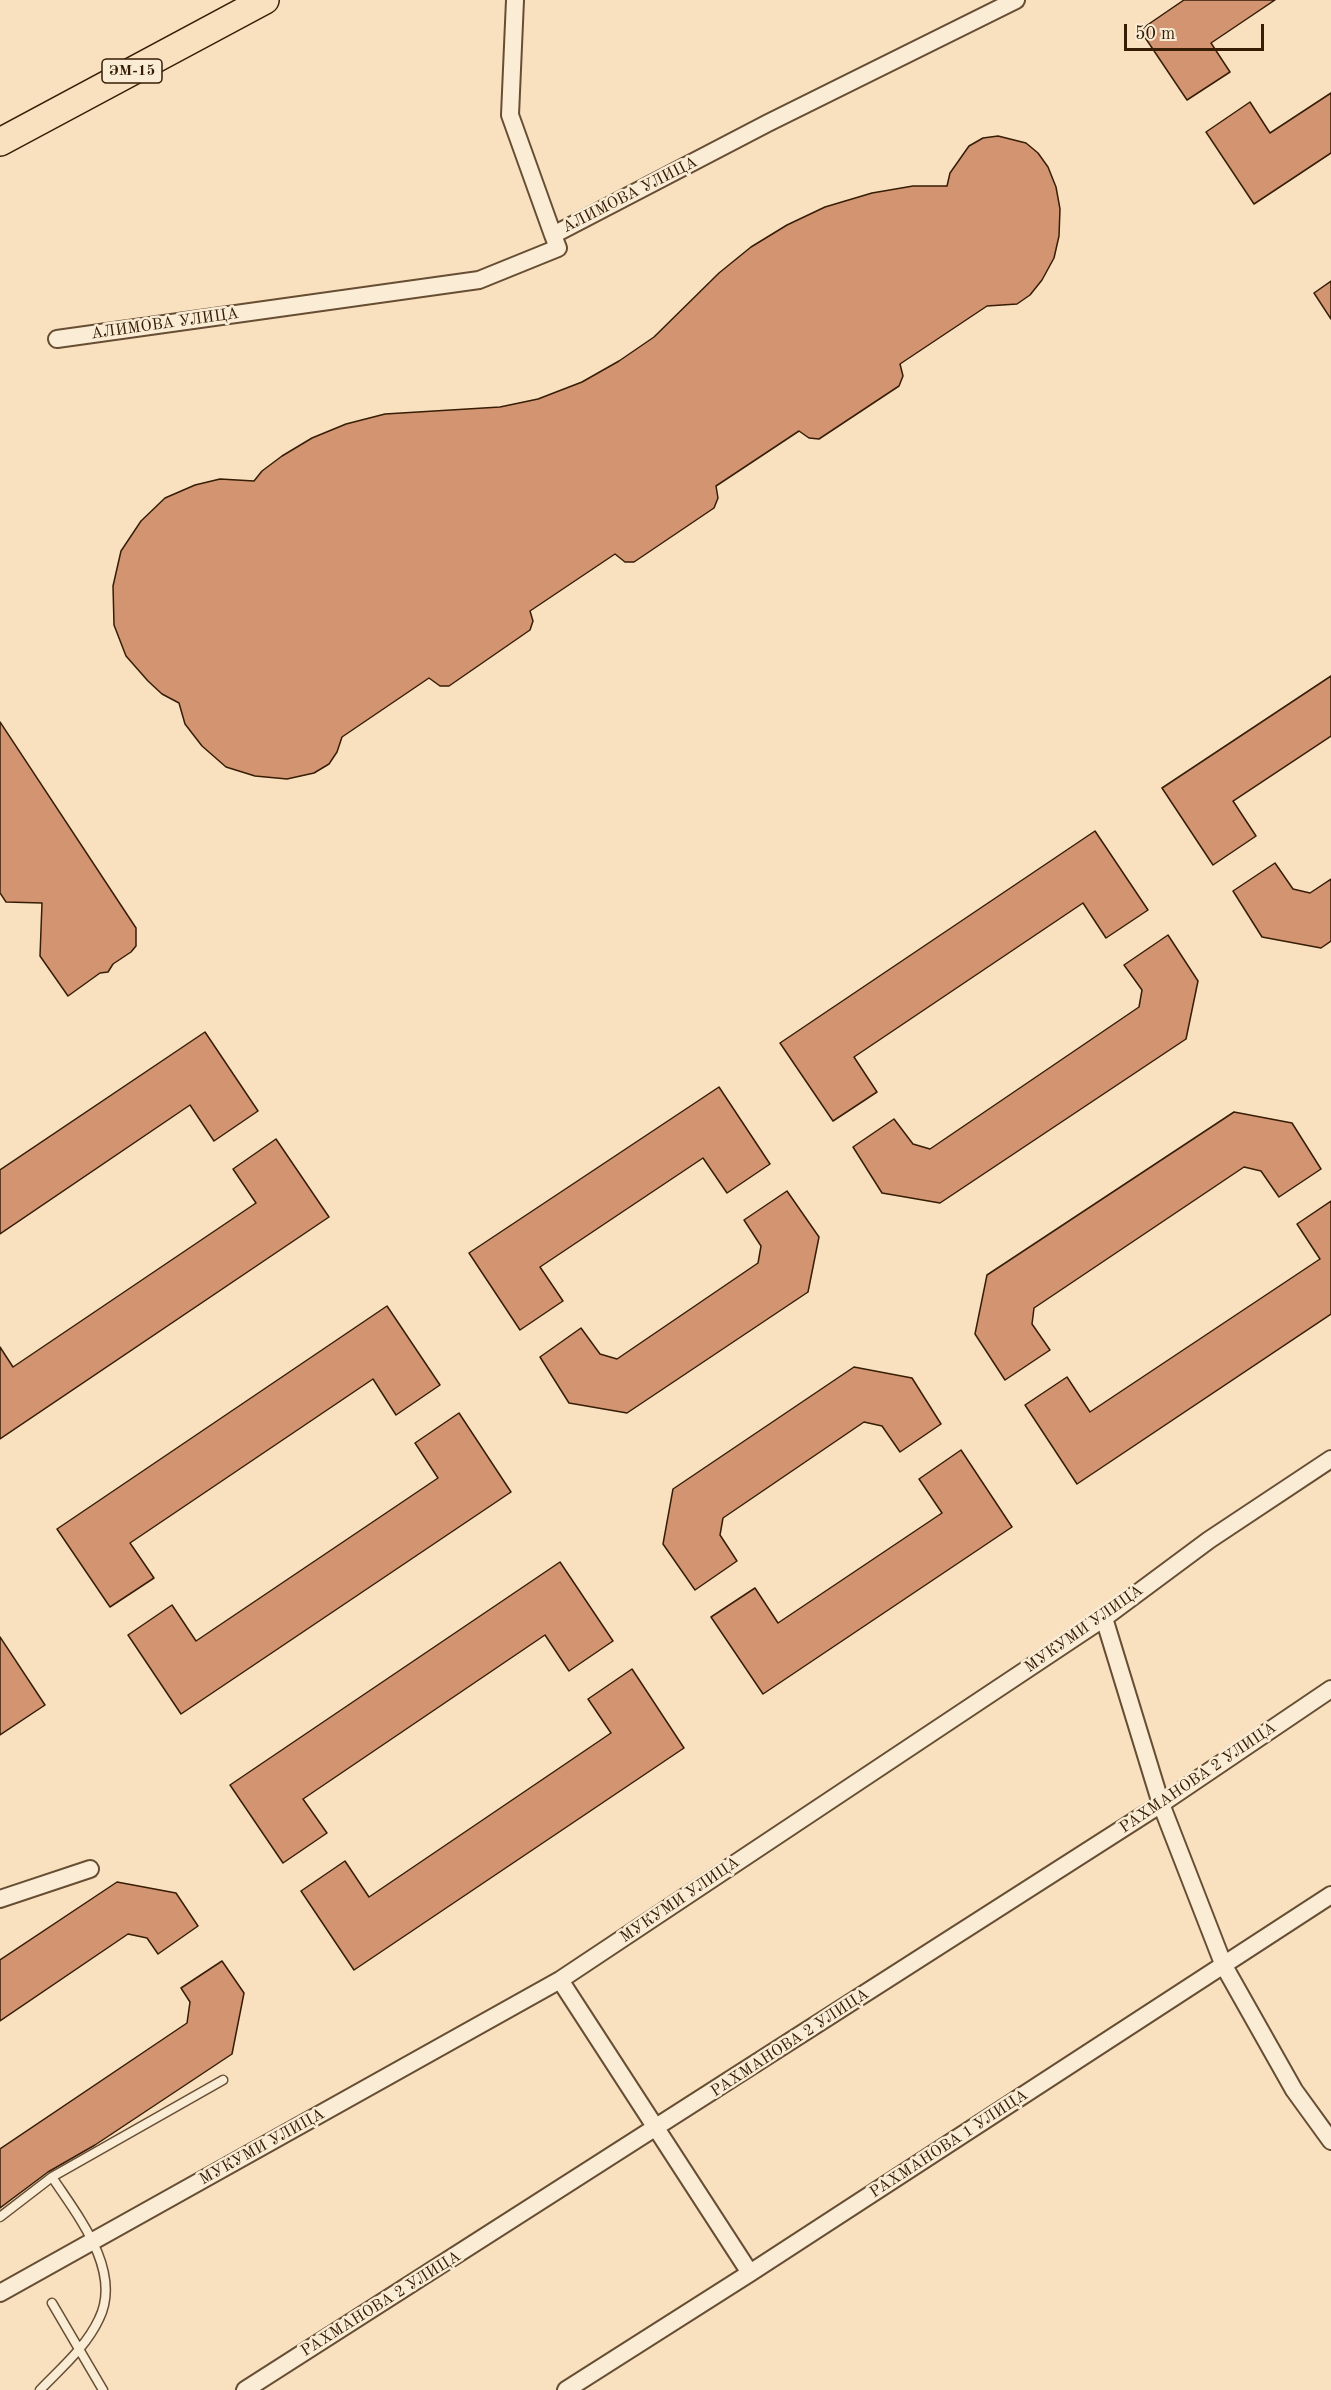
<!DOCTYPE html>
<html>
<head>
<meta charset="utf-8">
<style>
	body { margin:0 }
	#map { position:relative; width:1331px; height:2390px; overflow:hidden; background:#f9e1c0; font-family:"Old Standard TT",serif }
	canvas { display:block }
	.scale { position:absolute; left:1124px; top:24px; width:140px; height:27px; box-sizing:border-box; border:3px solid #361d04; border-top:0; padding-left:8px; font-size:18px; line-height:21px; white-space:nowrap; color:#361d04; -webkit-text-stroke:4px #fbecd6; paint-order:stroke }
</style>
</head>
<body>
<div id="map">
<canvas width="1331" height="2390"></canvas>
<div class="scale">50 m</div>
</div>
<script>
const ctx = document.querySelector('canvas').getContext('2d');
ctx.lineJoin = 'round';
function fill(path, color) { ctx.fillStyle = color; ctx.fill(path, 'evenodd'); }
function strokePath(path, color, width, dash) { ctx.strokeStyle = color; ctx.lineWidth = width; ctx.lineCap = dash ? 'butt' : 'round'; ctx.setLineDash(dash || []); ctx.stroke(path); }
function write(font, color, halo, rows, align = 'center') {
  ctx.font = font + ' "Old Standard TT",serif'; ctx.lineWidth = 5; ctx.setLineDash([]); ctx.textBaseline = 'middle'; ctx.strokeStyle = halo; ctx.fillStyle = color; for (const [text, x, y, turn = 0] of rows) {
    ctx.save(); ctx.translate(x, y); ctx.rotate((+turn || 0) * Math.PI / 180); ctx.textAlign = isNaN(turn) ? turn : align; if (halo) ctx.strokeText(text, 0, 0); ctx.fillText(text, 0, 0); ctx.restore();
  }
}
const building = new Path2D(`
	M1184 0H1275L1211 43 1230 72 1187 100 1140 30Z
	M1331 93V153L1254 204 1206 132 1250 102 1270 133Z
	M998 136 1026 143 1038 153 1048 167 1056 187 1060 209 1059 236 1054 258 1042 280 1030 295 1017 304 987 306 900 364 903 376 899 386 819 439 809 438 799 431 716 486 718 498 714 508 634 562H625L615 554 530 611 533 621 530 630 449 686H440L429 678 342 737 337 752 329 764 314 773 287 779 255 776 226 767 202 746 185 724 179 703 162 694 148 681 126 656 114 625 113 586 121 551 141 521 165 498 195 485 220 479 254 481 262 471 282 456 312 438 346 424 385 414 500 407 538 399 582 382 619 361 654 337 719 273 751 247 787 225 825 207 872 193 913 186H947L950 173 969 146 983 138Z
	M1331 281V319L1314 293Z
	M1331 676V736L1233 801 1256 836 1213 865 1162 788Z
	M0 722 136 928V946L131 952 113 964 108 972 100 973 68 996 40 956 42 903 6 902 0 893Z
	M1095 831 1148 910 1106 938 1083 903 854 1057 877 1092 833 1121 780 1043Z
	M1275 863 1293 889 1310 893 1331 879V941L1321 948 1262 937 1233 891Z
	M1168 935 1198 981 1186 1039 940 1203 882 1193 853 1147 894 1119 913 1144 930 1149 1139 1007 1142 990 1124 965Z
	M205 1032 258 1111 214 1141 190 1105 0 1234V1170Z
	M719 1087 770 1164 727 1193 703 1158 540 1267 563 1301 520 1330 469 1253Z
	M1234 1112 1292 1123 1321 1169 1279 1197 1261 1171 1244 1167 1034 1308 1032 1324 1050 1350 1005 1380 975 1334 987 1275Z
	M276 1139 329 1217 0 1439V1347L13 1367 256 1203 233 1169Z
	M787 1191 819 1237 808 1292 627 1413 569 1403 540 1357 581 1328 600 1354 617 1359 758 1263 761 1246 744 1220Z
	M1331 1201V1314L1077 1484 1025 1405 1067 1377 1090 1412 1320 1259 1297 1224Z
	M387 1306 440 1385 396 1415 373 1379 130 1543 154 1578 110 1607 57 1529Z
	M854 1367 912 1378 941 1424 900 1452 882 1426 864 1422 723 1518 720 1535 737 1561 695 1590 663 1544 673 1489Z
	M459 1413 511 1492 181 1714 128 1635 172 1605 196 1641 438 1478 415 1443Z
	M961 1450 1012 1527 763 1694 711 1617 755 1588 778 1623 942 1513 919 1479Z
	M560 1562 613 1641 569 1671 545 1635 303 1799 327 1833 283 1863 230 1785Z
	M0 1637 45 1705 0 1735Z
	M632 1669 684 1748 354 1970 301 1891 345 1861 369 1897 611 1733 588 1699Z
	M117 1882 176 1893 198 1926 158 1954 147 1938 128 1934 0 2021V1960Z
	M222 1961 244 1993 232 2054 95 2145 48 2172 0 2208V2149L187 2023 190 2002 181 1988Z`);
fill(building, '#d39571');
strokePath(building, '#361d04', 1.5);
const lane = new Path2D(`
	M52 2177 223 2080
	M0 2217 52 2177C77 2215 123 2271 99 2319 86 2347 61 2368 40 2390
	M52 2303 103 2390`);
const street = new Path2D(`
	M515 0 510 115 553 235
	M57 339 479 280 558 248 553 235 768 123 1016 0
	M1104 1618 1161 1804 1224 1966 1294 2090 1331 2141
	M0 1899 90 1869
	M560 1980 750 2273
	M0 2293 560 1980 1104 1618 1209 1540 1331 1459
	M245 2390 1161 1804 1331 1689
	M566 2390 750 2273 1331 1895`);
const primary = new Path2D(`
	M0 142 265 0`);
strokePath(lane, '#674e33', 11);
strokePath(street, '#674e33', 20);
strokePath(primary, '#361d04', 30);
strokePath(lane, '#fbecd6', 8);
strokePath(street, '#fbecd6', 16);
strokePath(primary, '#f9e1c0', 27);
for (const [x, y, w] of [
	[132,71,60]
]) { const box = new Path2D(); box.roundRect(x - w / 2, y - 12, w, 24, 4.5); ctx.fillStyle = '#fbecd6'; ctx.fill(box); strokePath(box, '#361d04', 1.5); }
write('bold 15px', '#361d04', null, [
	["ЭМ-15",132,71]
]);
write('16px', '#361d04', '#fbecd6', [
	["АЛИМОВА УЛИЦА",630,195,-27],
	["АЛИМОВА УЛИЦА",165,324,-8],
	["МУКУМИ УЛИЦА",1084,1629,-35],
	["РАХМАНОВА 2 УЛИЦА",1198,1778,-34],
	["МУКУМИ УЛИЦА",680,1900,-34],
	["РАХМАНОВА 2 УЛИЦА",790,2043,-33],
	["РАХМАНОВА 1 УЛИЦА",949,2144,-33],
	["МУКУМИ УЛИЦА",262,2147,-29],
	["РАХМАНОВА 2 УЛИЦА",381,2304,-32]
]);
</script>
</body>
</html>
